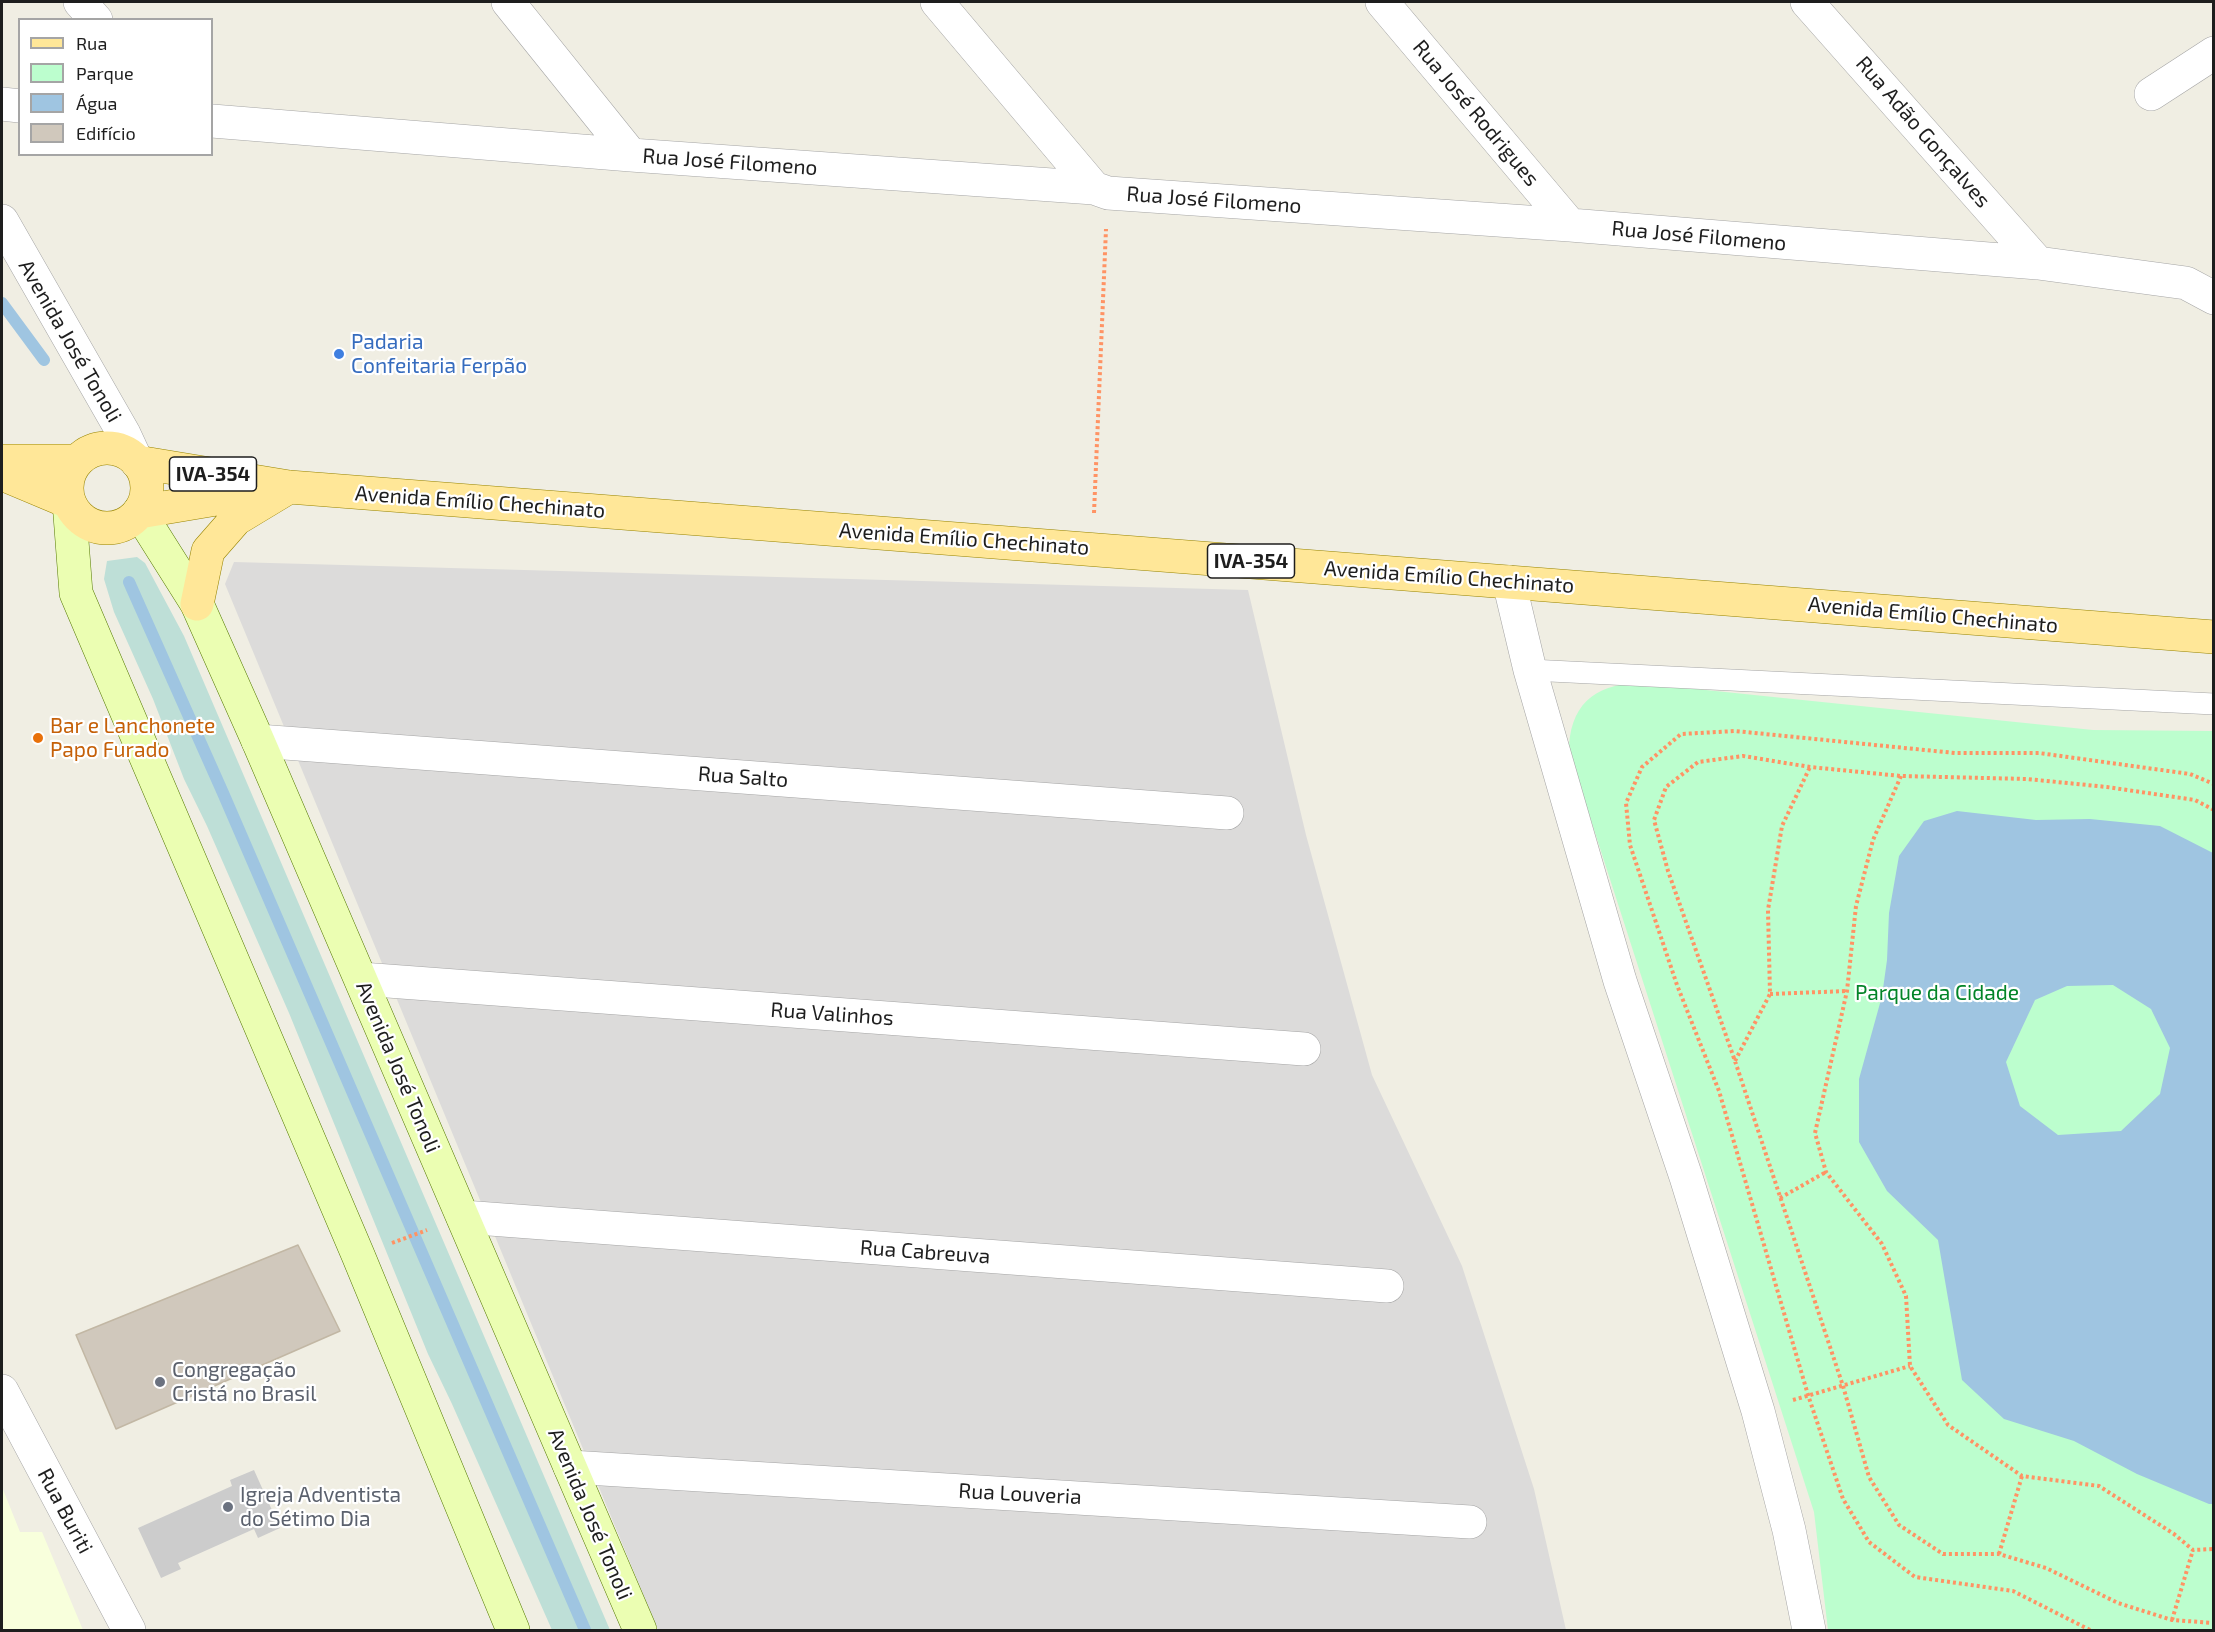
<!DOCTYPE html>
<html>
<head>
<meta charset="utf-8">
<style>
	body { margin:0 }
	#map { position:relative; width:2215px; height:1632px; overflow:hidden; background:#f0eee3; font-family:"Exo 2",sans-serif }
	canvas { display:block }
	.frame { position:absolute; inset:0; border:3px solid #1e1e1e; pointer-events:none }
	.legend { position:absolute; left:18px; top:18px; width:195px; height:138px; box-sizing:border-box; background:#fff; border:2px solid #a5a5a5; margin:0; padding:8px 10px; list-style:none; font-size:18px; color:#1e1e1e }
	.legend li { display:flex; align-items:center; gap:12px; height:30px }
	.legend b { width:30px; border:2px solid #a5a5a5 }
</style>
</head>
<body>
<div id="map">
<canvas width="2215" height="1632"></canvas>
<div class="frame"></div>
<ul class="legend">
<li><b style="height:8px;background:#ffe798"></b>Rua</li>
<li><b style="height:16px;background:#bcfece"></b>Parque</li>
<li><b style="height:16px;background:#9fc5e1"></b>Água</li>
<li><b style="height:16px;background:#d0c8bc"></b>Edifício</li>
</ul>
</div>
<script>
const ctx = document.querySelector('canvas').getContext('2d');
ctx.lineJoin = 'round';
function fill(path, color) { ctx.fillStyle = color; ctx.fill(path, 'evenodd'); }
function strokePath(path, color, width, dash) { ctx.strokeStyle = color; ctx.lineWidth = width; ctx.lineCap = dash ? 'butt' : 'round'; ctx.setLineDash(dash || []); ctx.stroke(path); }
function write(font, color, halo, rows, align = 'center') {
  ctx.font = font + ' "Exo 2",sans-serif'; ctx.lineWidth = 4.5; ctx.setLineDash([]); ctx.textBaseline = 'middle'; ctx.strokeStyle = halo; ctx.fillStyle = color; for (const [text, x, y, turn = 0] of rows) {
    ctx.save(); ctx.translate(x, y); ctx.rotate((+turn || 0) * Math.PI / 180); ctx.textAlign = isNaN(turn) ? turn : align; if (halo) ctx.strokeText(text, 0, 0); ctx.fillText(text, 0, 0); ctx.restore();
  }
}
fill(new Path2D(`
	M234 562 1248 590 1306 835 1372 1075 1462 1266 1534 1489 1566 1630H658L225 584Z`), '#dcdbda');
fill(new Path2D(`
	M2 1487 20 1532H42L83 1630H2Z`), '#f8ffdc');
fill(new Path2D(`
	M254 1470 280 1528 258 1538 254 1529 178 1563 181 1569 161 1578 138 1528 232 1486 230 1480Z`), '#ccc');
fill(new Path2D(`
	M137 557 145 563 184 636 610 1630H552L452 1404 428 1354 289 1013 207 826 184 779 153 699 114 612 104 579 107 561Z`), '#bedfd7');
fill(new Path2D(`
	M1638 683 2093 730 2213 731V1630H1828L1814 1512 1569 752C1569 707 1593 684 1638 683Z`), '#bcfece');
fill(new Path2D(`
	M1957 811 2036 820 2090 819 2160 826 2213 853V1504H2209L2137 1474 2074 1441 2004 1419 1962 1380 1938 1240 1887 1191 1859 1142V1079L1882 996 1887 960 1889 913 1899 856 1924 821ZM2113 985 2151 1009 2170 1048 2160 1094 2121 1131 2058 1135 2020 1106 2006 1062 2035 1000 2067 986Z`), '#9fc5e1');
strokePath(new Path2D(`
	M2 303 44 360
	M129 582 223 793 585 1630`), '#9fc5e1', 12);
const building = new Path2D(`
	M298 1245 340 1331 116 1429 76 1335Z`);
fill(building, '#d0c8bc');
strokePath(building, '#c2b7a4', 1.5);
const service = new Path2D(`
	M1530 670 2214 704`);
const minor = new Path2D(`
	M80 2 96 20
	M508 2 631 155
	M937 2 1094 188
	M1382 2 1570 225
	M1807 2 2038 263
	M2151 94 2214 53
	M2 104 20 106
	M212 121 631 155 1094 188 1108 193 1570 225 2038 263 2186 283 2214 298
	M2 221 124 434 137 462
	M258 741 1227 813
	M361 979 1304 1049
	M463 1217 1387 1286
	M2 1391 129 1630
	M570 1467 1470 1522`);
const tertiary = new Path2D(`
	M1509 582 1530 670 1620 981 1686 1177 1758 1411 1789 1530 1809 1630`);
const secondary = new Path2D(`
	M69 502 76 593 358 1255 513 1630
	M139 512 197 604 258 741 640 1630`);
const primary = new Path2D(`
	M67 488a40 40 0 1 1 80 0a40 40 0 1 1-80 0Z
	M2 461H77
	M137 462 289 487 2214 637
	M2 474 69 502
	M139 512 264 491
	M197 604 208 551 236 519 289 487`);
strokePath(service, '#a5a5a5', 22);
strokePath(minor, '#a5a5a5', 34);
strokePath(tertiary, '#a5a5a5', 34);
strokePath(secondary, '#547900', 34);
strokePath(primary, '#978400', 34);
strokePath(new Path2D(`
	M1094 513 1106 229
	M1901 776 1873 840 1856 906 1847 991 1815 1133 1826 1172 1882 1244 1906 1296 1910 1366 1948 1425 2022 1476 2099 1486 2174 1534 2193 1550 2214 1549
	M2214 810 2195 800 2107 787 2027 779 1901 776 1810 767 1743 756 1698 762 1666 787 1654 820 1668 871 1735 1061 1843 1386 1869 1477 1899 1525 1943 1554H1999L2046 1568 2118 1603 2172 1620 2214 1623
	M1770 994 1847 991
	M1735 1061 1770 994 1768 910 1782 826 1810 767
	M1780 1198 1826 1172
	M392 1243 427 1230
	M1793 1400 1910 1366
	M1999 1554 2022 1476
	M2172 1620 2193 1550
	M2090 1630 2013 1591 1915 1577 1869 1542 1843 1499 1808 1395 1719 1091 1677 985 1630 845 1626 803 1642 767 1681 734 1735 731 1955 753H2039L2190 774 2214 784`), '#ff9364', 4, [3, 3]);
strokePath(service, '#fff', 21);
strokePath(minor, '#fff', 33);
strokePath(tertiary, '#fff', 33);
strokePath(secondary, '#ebfeb2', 33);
strokePath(primary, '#ffe798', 33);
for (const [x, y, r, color] of [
	[339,354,6,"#3f7fe0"],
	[38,738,6,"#e8710a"],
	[160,1382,6,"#6b7280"],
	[228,1507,6,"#6b7280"]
]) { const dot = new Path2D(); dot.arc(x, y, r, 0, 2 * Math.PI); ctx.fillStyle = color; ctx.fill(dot); strokePath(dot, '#fff', 2); }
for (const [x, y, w] of [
	[213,474,87],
	[1251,561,87]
]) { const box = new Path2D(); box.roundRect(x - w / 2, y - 17, w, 34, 4.5); ctx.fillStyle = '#fff'; ctx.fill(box); strokePath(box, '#1e1e1e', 1.5); }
write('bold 20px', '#1e1e1e', null, [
	["IVA-354",213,474],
	["IVA-354",1251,561]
]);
write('21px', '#1e1e1e', '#fff', [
	["Rua José Rodrigues",1476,113,50],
	["Rua Adão Gonçalves",1923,132,49],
	["Rua José Filomeno",730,162,4],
	["Rua José Filomeno",1214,200,4],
	["Rua José Filomeno",1699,236,5],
	["Avenida José Tonoli",70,341,60],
	["Avenida Emílio Chechinato",480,502,4],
	["Avenida Emílio Chechinato",964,539,4],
	["Avenida Emílio Chechinato",1449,577,4],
	["Avenida Emílio Chechinato",1933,615,5],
	["Rua Salto",743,777,4],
	["Rua Valinhos",832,1014,4],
	["Avenida José Tonoli",398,1067,67],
	["Rua Cabreuva",925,1252,4],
	["Rua Louveria",1020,1494,3],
	["Rua Buriti",65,1511,62],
	["Avenida José Tonoli",590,1514,67]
]);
write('21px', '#366cbe', '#fff', [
	["Padaria",351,342],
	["Confeitaria Ferpão",351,366]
], 'left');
write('21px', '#c56008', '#fff', [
	["Bar e Lanchonete",50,726],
	["Papo Furado",50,750]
], 'left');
write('21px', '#038428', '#fff', [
	["Parque da Cidade",1937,993]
]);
write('21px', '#5b616d', '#fff', [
	["Congregação",172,1370],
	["Cristá no Brasil",172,1394],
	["Igreja Adventista",240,1495],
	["do Sétimo Dia",240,1519]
], 'left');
</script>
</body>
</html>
